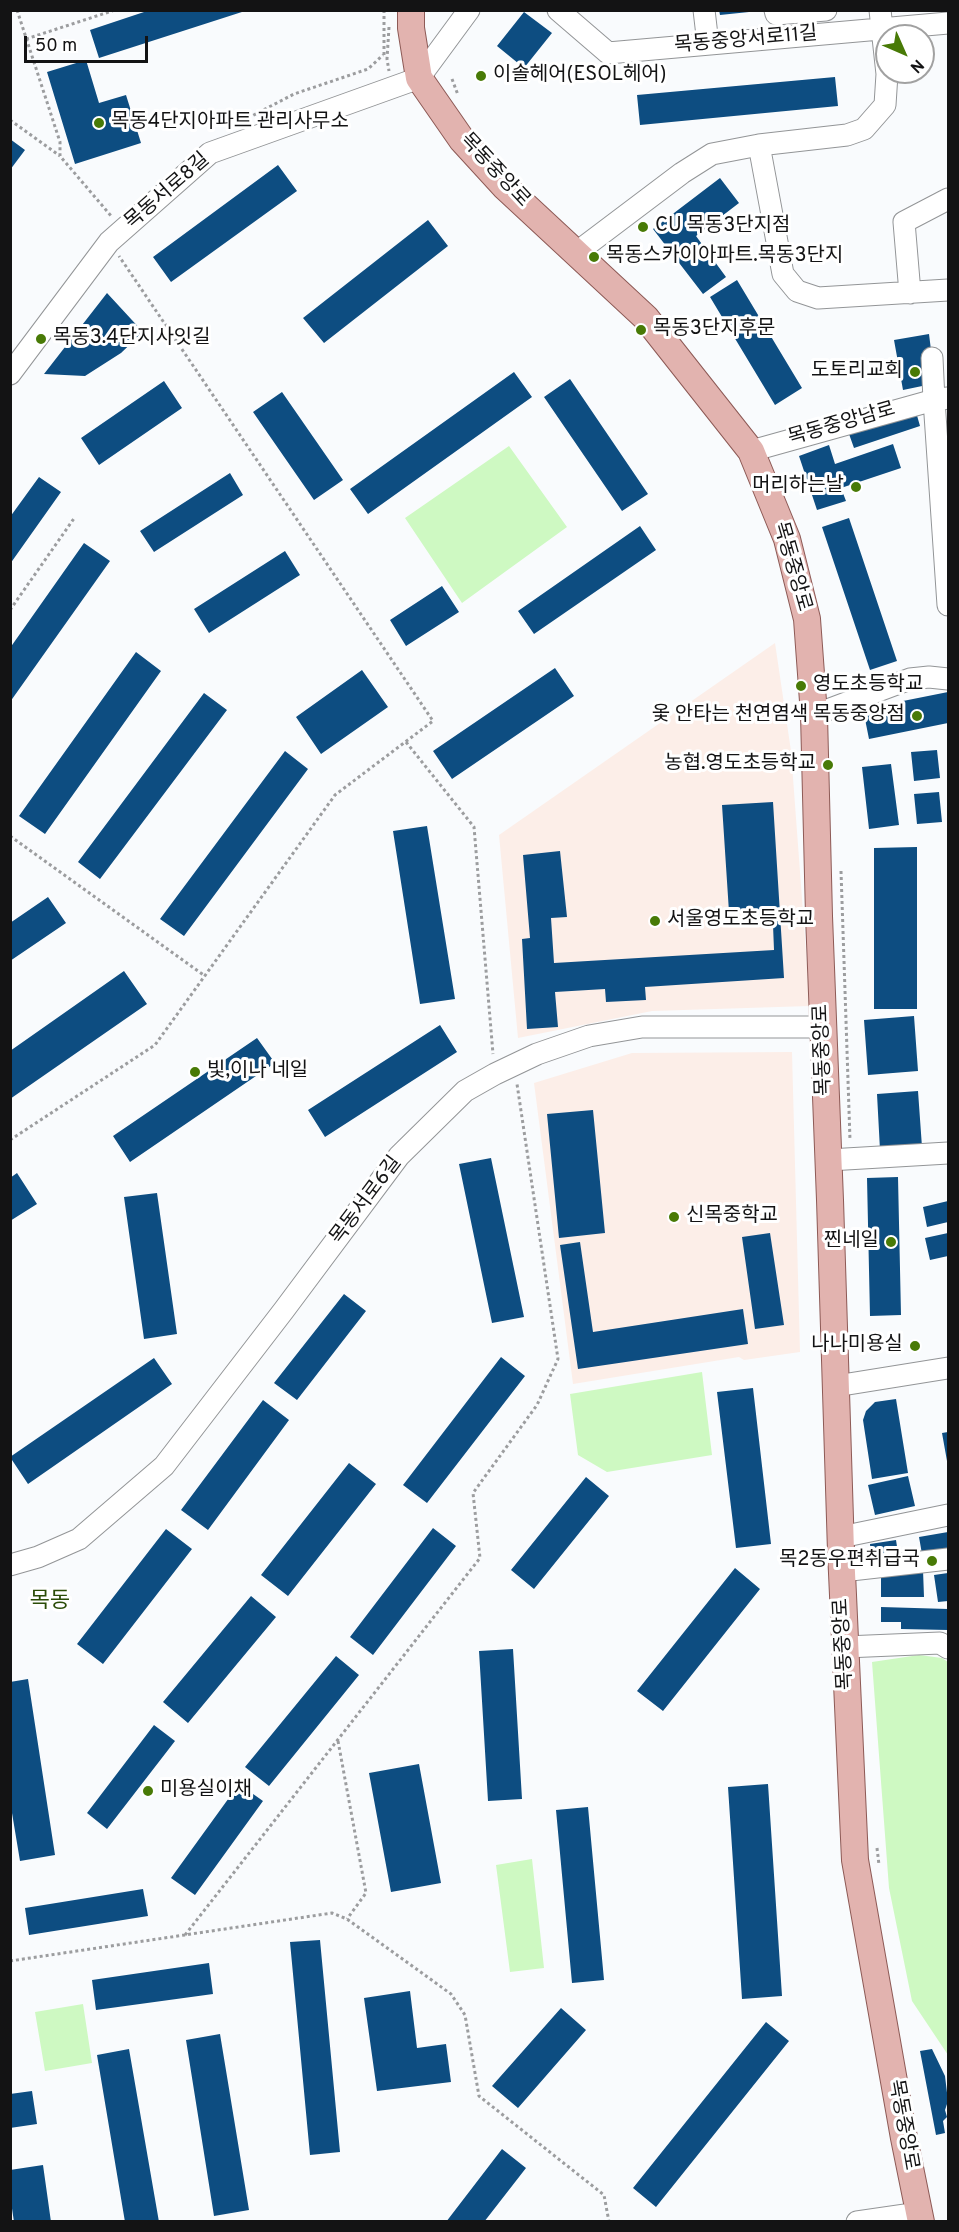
<!DOCTYPE html>
<html>
<head>
<meta charset="utf-8">
<style>
	body { margin:0 }
	#map { position:relative; width:959px; height:2232px; overflow:hidden; background:#f9fbfd; font-family:Overpass,sans-serif }
	canvas { display:block }
	.frame { position:absolute; inset:0; border:12px solid #131314; pointer-events:none }
	.north { position:absolute; left:875px; top:24px; width:60px; height:60px; box-sizing:border-box; background:#fff; border:2px solid #a1a1a1; border-radius:50%; rotate:135deg; font-size:16px; font-weight:700; line-height:24px; text-align:center; color:#131314 }
	.north::after { content:''; display:block; margin:auto; width:21px; height:27px; background:#487a06; clip-path:polygon(50% 0,100% 100%,50% 72%,0 100%) }
	.scale { position:absolute; left:24px; top:36px; width:124px; height:27px; box-sizing:border-box; border:3px solid #131314; border-top:0; padding-left:8px; font-size:18px; line-height:21px; white-space:nowrap; color:#131314; -webkit-text-stroke:4px #fff; paint-order:stroke }
</style>
</head>
<body>
<div id="map">
<canvas width="959" height="2232"></canvas>
<div class="frame"></div>
<div class="north">N</div>
<div class="scale">50 m</div>
</div>
<script>
const ctx = document.querySelector('canvas').getContext('2d');
ctx.lineJoin = 'round';
function fill(path, color) { ctx.fillStyle = color; ctx.fill(path, 'evenodd'); }
function strokePath(path, color, width, dash) { ctx.strokeStyle = color; ctx.lineWidth = width; ctx.lineCap = dash ? 'butt' : 'round'; ctx.setLineDash(dash || []); ctx.stroke(path); }
function write(font, color, halo, rows, align = 'center') {
  ctx.font = font + ' Overpass,"Noto Sans KR",sans-serif'; ctx.lineWidth = 6; ctx.setLineDash([]); ctx.textBaseline = 'middle'; ctx.strokeStyle = halo; ctx.fillStyle = color; for (const [text, x, y, turn = 0] of rows) {
    ctx.save(); ctx.translate(x, y); ctx.rotate((+turn || 0) * Math.PI / 180); ctx.textAlign = isNaN(turn) ? turn : align; if (halo) ctx.strokeText(text, 0, 0); ctx.fillText(text, 0, 0); ctx.restore();
  }
}
fill(new Path2D(`
	M775 643 791 751 810 1006 652 1011 518 1038 499 835Z
	M792 1052 800 1352 744 1360 739 1357 573 1384 534 1083 632 1053Z`), '#fceee8');
fill(new Path2D(`
	M509 446 567 527 462 603 405 518Z
	M702 1372 712 1455 607 1472 578 1455 570 1394Z
	M919 1655 942 1658 948 1662V2055L912 2001 889 1888 872 1662Z
	M532 1859 544 1968 510 1972 496 1865Z
	M83 2004 92 2063 45 2071 35 2012Z`), '#cef9c2');
fill(new Path2D(`
	M150 10H245V11L99 58 90 30Z
	M719 10H749V12L720 15Z
	M524 12 552 33 524 68 497 46Z
	M86 60 99 103 126 95 141 143 75 164 47 72Z
	M835 77 838 106 640 125 637 95Z
	M10 139 25 150 10 170Z
	M278 165 297 191 171 282 153 257Z
	M720 178 739 203 696 236 726 277 703 294 653 229Z
	M428 220 448 246 324 343 303 318Z
	M737 280 802 388 775 405 710 297Z
	M107 293 143 332 121 353 85 376 44 374Z
	M929 334 932 358 927 385 903 390 894 340Z
	M514 372 532 397 368 514 350 489Z
	M570 379 648 494 622 511 544 397Z
	M164 381 182 408 99 465 81 438Z
	M282 392 343 480 314 500 253 412Z
	M916 412 920 426 854 448 849 434Z
	M893 444 901 468 841 488 846 501 817 510 799 456 829 445 835 464Z
	M230 473 243 495 154 552 140 531Z
	M39 477 61 492 10 564V517Z
	M849 518 897 661 870 670 822 527Z
	M640 526 656 550 534 634 518 611Z
	M84 543 110 561 10 702V648Z
	M285 551 300 575 209 633 194 609Z
	M442 586 459 612 406 646 390 620Z
	M136 652 161 671 45 834 19 816Z
	M555 668 574 696 452 779 433 751Z
	M362 670 388 707 321 754 296 717Z
	M948 692V723L869 739 863 709Z
	M204 693 227 710 100 879 78 862Z
	M937 750 940 778 914 781 911 752Z
	M285 751 308 769 184 936 160 919Z
	M891 764 899 825 869 829 862 767Z
	M939 792 942 822 917 824 914 794Z
	M773 802 784 978 645 987 646 1000 606 1002 605 989 555 992 558 1027 527 1029 522 939 530 938 523 855 560 851 567 917 551 918 554 963 774 950 773 925H748L747 911 729 912 722 805Z
	M427 826 455 999 420 1004 393 831Z
	M917 847V1009H874V848Z
	M48 897 66 923 10 961V923Z
	M124 971 147 1004 10 1099V1051Z
	M914 1016 918 1071 868 1075 864 1020Z
	M440 1025 457 1052 325 1137 308 1110Z
	M257 1038 275 1063 130 1162 113 1136Z
	M918 1091 922 1147 880 1150 877 1094Z
	M593 1110 605 1233 559 1238 547 1114Z
	M491 1158 524 1317 492 1323 459 1164Z
	M17 1173 37 1204 10 1221V1178Z
	M898 1177 901 1315 870 1316 867 1178Z
	M157 1193 177 1334 144 1339 124 1197Z
	M948 1201V1222L927 1227 923 1207Z
	M770 1233 784 1325 755 1329 742 1237Z
	M948 1233V1256L930 1260 925 1238Z
	M580 1242 593 1332 743 1309 748 1344 578 1369 560 1245Z
	M344 1294 366 1311 297 1400 274 1383Z
	M501 1357 525 1376 427 1503 403 1485Z
	M154 1358 172 1384 28 1484 10 1457Z
	M753 1388 771 1544 736 1548 717 1392Z
	M896 1399 908 1473 872 1479 863 1420 866 1411 875 1402Z
	M263 1400 289 1420 208 1530 181 1510Z
	M948 1432V1461H947L942 1433Z
	M349 1463 376 1484 288 1596 261 1575Z
	M908 1476 915 1506 875 1515 868 1485Z
	M586 1477 609 1496 534 1589 511 1570Z
	M433 1528 456 1546 373 1655 350 1637Z
	M166 1529 192 1549 103 1664 77 1644Z
	M948 1532V1549L922 1554 919 1537Z
	M896 1540 898 1553 871 1556 870 1544Z
	M735 1568 760 1589 663 1711 637 1691Z
	M889 1570H923L924 1597H881V1578Z
	M948 1573V1601L938 1602 934 1575Z
	M251 1596 276 1617 188 1723 163 1702Z
	M881 1607 948 1609V1630L901 1629V1622H881Z
	M513 1649 522 1799 488 1801 479 1651Z
	M336 1656 359 1675 269 1786 245 1767Z
	M28 1679 55 1855 20 1861 10 1801V1682Z
	M154 1725 175 1741 107 1829 87 1813Z
	M419 1764 441 1883 391 1892 369 1773Z
	M239 1784 263 1801 195 1895 171 1878Z
	M768 1784 782 1996 742 1999 728 1787Z
	M588 1807 604 1980 572 1983 556 1810Z
	M143 1889 148 1916 29 1935 25 1908Z
	M320 1940 340 2152 310 2155 290 1942Z
	M209 1963 213 1994 96 2010 92 1980Z
	M410 1991 417 2048 446 2044 451 2082 377 2091 364 1998Z
	M561 2008 586 2030 518 2108 492 2086Z
	M766 2022 789 2041 656 2207 633 2188Z
	M220 2034 249 2210 214 2216 186 2040Z
	M129 2049 159 2222H125L97 2055Z
	M932 2049 945 2076 948 2101 945 2110 947 2117 943 2121 945 2133 936 2135 920 2051Z
	M32 2091 37 2124 10 2128V2094Z
	M502 2149 526 2168 484 2222H446Z
	M43 2165 51 2222H14L10 2195V2170Z`), '#0d4d81');
const minor = new Path2D(`
	M558 10 608 53 948 23
	M704 10 708 44
	M775 10 776 14 826 10
	M759 145 847 135 864 129 885 105 887 74 880 10
	M576 253 682 173 712 154 759 145 783 274 797 291 818 298 948 290
	M910 293 904 222 948 199
	M932 358 934 400 948 605
	M10 374 109 242 210 153 419 78 469 10
	M751 451 934 400 948 398
	M814 715 910 679 929 677 948 679
	M829 1160 948 1153
	M836 1386 948 1368
	M841 1537 948 1515
	M10 1565 38 1557 79 1539 164 1466 284 1310 399 1156 465 1091 495 1074 537 1054 589 1036 642 1027H823
	M842 1571 948 1559
	M845 1647 940 1643 948 1648
	M857 2222 919 2213`);
const major = new Path2D(`
	M411 10V28L419 78 462 140 505 187 646 318 751 451 787 539 807 619 814 715 819 916 830 1200 841 1551 855 1860 904 2138 921 2222`);
strokePath(minor, '#939597', 23);
strokePath(major, '#8d5a56', 28);
strokePath(new Path2D(`
	M17 10 60 142V156L112 217
	M384 10V56
	M389 27 387 59 389 71
	M26 39 115 10
	M452 79 458 95
	M248 118 294 94 368 69 383 55
	M10 120 60 156
	M10 610 75 517
	M406 742 474 827 493 1054
	M10 836 205 976
	M841 871 850 1140
	M10 1140 155 1045 335 795 433 721 119 256
	M338 1741 366 1893 347 1919
	M877 1848 879 1865
	M185 1935 480 1558 473 1493 537 1405 558 1359 517 1084
	M10 1961 332 1913 347 1919 451 1994 465 2015 479 2096 604 2195 609 2222`), '#9c9d9f', 3, [3, 3]);
strokePath(minor, '#fff', 21);
strokePath(major, '#e2b3af', 26);
for (const [x, y, r, color] of [
	[481,76,6,"#487a06"],
	[99,123,6,"#487a06"],
	[643,227,6,"#487a06"],
	[594,257,6,"#487a06"],
	[641,330,6,"#487a06"],
	[41,339,6,"#487a06"],
	[915,372,6,"#487a06"],
	[856,487,6,"#487a06"],
	[801,686,6,"#487a06"],
	[917,716,6,"#487a06"],
	[828,765,6,"#487a06"],
	[655,921,6,"#487a06"],
	[195,1072,6,"#487a06"],
	[674,1217,6,"#487a06"],
	[891,1242,6,"#487a06"],
	[915,1346,6,"#487a06"],
	[932,1561,6,"#487a06"],
	[148,1791,6,"#487a06"]
]) { const dot = new Path2D(); dot.arc(x, y, r, 0, 2 * Math.PI); ctx.fillStyle = color; ctx.fill(dot); strokePath(dot, '#fff', 2); }
write('20px', '#131314', '#fff', [
	["목동중앙서로11길",746,41,-5],
	["목동중앙로",494,171,47],
	["목동서로8길",168,192,-41],
	["목동중앙남로",842,425,-16],
	["목동중앙로",791,567,74],
	["목동중앙로",824,1050,-92],
	["목동서로6길",367,1201,-53],
	["목동중앙로",845,1644,-93],
	["목동중앙로",902,2125,80]
]);
write('20px', '#131314', '#fff', [
	["이솔헤어(ESOL헤어)",493,76],
	["목동4단지아파트 관리사무소",111,123],
	["CU 목동3단지점",655,227],
	["목동스카이아파트.목동3단지",606,257],
	["목동3단지후문",653,330],
	["목동3.4단지사잇길",53,339],
	["도토리교회",903,372,"right"],
	["머리하는날",844,487,"right"],
	["영도초등학교",813,686],
	["옻 안타는 천연염색 목동중앙점",905,716,"right"],
	["농협.영도초등학교",816,765,"right"],
	["서울영도초등학교",667,921],
	["빛,이나 네일",207,1072],
	["신목중학교",686,1217],
	["찐네일",879,1242,"right"],
	["나나미용실",903,1346,"right"],
	["목2동우편취급국",920,1561,"right"],
	["미용실이채",160,1791]
], 'left');
write('22px', '#2b4c07', '#fff', [
	["목동",50,1603]
]);
</script>
</body>
</html>
